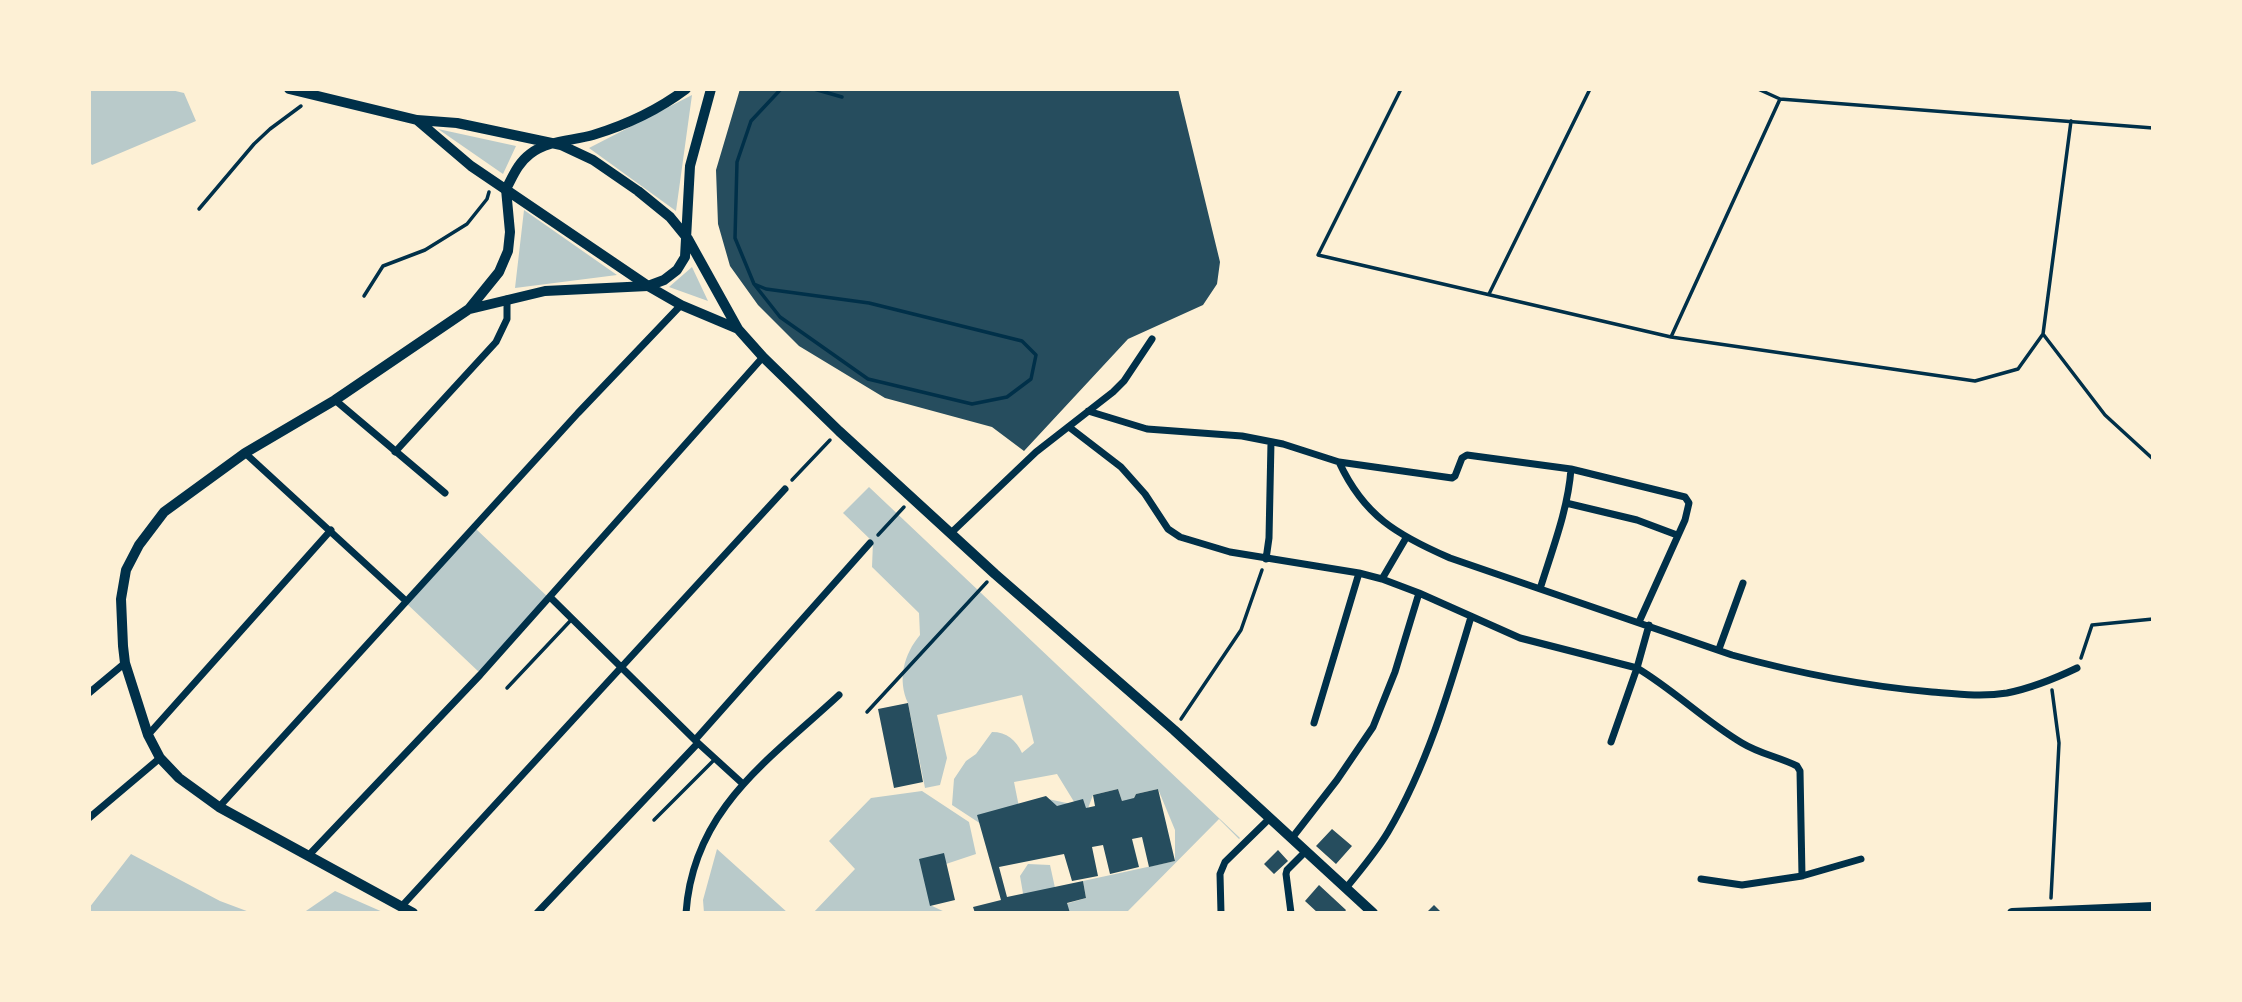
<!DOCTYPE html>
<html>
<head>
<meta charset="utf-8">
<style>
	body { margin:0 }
	#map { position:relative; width:2242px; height:1002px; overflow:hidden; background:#fdf0d5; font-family:Arial,sans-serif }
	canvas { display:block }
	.frame { position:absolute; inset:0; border:91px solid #fdf0d5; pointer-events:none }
</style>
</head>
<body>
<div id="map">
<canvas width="2242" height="1002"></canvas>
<div class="frame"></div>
</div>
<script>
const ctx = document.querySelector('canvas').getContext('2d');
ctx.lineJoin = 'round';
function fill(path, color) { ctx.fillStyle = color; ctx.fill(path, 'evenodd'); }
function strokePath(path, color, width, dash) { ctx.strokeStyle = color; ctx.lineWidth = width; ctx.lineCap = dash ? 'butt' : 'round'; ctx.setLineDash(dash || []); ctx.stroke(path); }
fill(new Path2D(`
	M89 89H167L184 93 196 121 92 165 89 161Z
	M692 95 676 211 589 148Z
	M438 129 516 146 503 174Z
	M524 210 617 275 515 288Z
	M692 267 708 301 669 287Z
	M869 487 1240 838 1239 839 1219 819 1126 913H1021L1025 905 1020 876 1028 864 1050 865 1059 906 1086 898 1083 881 1175 861V830L1158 789 1136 794 1129 806 1122 801 1118 789 1093 795 1072 851 1048 799 1076 805 1057 774 1014 782 1019 807 981 824 952 805 954 779 966 761 976 754 992 732C1007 732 1016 740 1022 753L1034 743 1022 695 937 715 947 758 940 785 925 788 908 703C897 680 904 654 920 635L919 613 872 567 873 542 843 513Z
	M476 529 550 599 480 673 406 603Z
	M922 791 969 822 976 854 946 864 930 905 947 913H813L855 869 829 841 871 798Z
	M717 849 788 913H704L703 900Z
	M131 854 220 901 252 913H89V908Z
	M335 891 385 913H303Z`), '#b9caca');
fill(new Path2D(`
	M740 89H1178L1220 262 1217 284 1203 305 1128 339 1024 451 992 427 885 398 799 346 758 305 730 266 718 224 716 170Z
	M908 703 923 782 894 788 878 709Z
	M1118 789 1122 801 1134 798 1136 794 1158 789 1175 861 1149 867 1142 837 1132 839 1139 867 1110 874 1103 845 1092 847 1098 876 1072 881 1064 854 999 867 1007 897 1083 881 1086 898 1067 903 1070 913H975L973 907 1001 900 977 815 1046 796 1057 806 1083 799 1086 808 1095 806 1093 795Z
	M1332 829 1352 846 1336 864 1316 846Z
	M1278 850 1288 861 1274 874 1264 864Z
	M944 853 955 900 930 906 919 859Z
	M1319 885 1346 910 1344 913H1318L1305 901Z
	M1434 905 1442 913H1426Z`), '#264d5e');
strokePath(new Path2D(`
	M1401 89 1318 255 1671 337 1975 381 2018 369 2043 334 2071 121
	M1758 89 1780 99 2153 128
	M199 209 254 144 270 129 301 106
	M1489 294 1590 89
	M364 296 383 266 425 250 467 224 487 199 489 192
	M2043 334 2105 415 2153 459
	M1671 337 1780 99
	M792 480 830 440
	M878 535 904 507
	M2081 658 2092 625 2153 619
	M867 712 987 582
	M1181 719 1241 630 1262 570
	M2051 898 2059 743 2052 690`), '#003049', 3.5);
strokePath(new Path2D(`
	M814 89 842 97
	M754 284 780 317 868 379 972 404 1007 397 1031 379 1036 355 1022 341 869 303 766 289 754 284 735 238 737 162 751 121 781 89
	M507 688 572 619
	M654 820 714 760`), '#003049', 3.5);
strokePath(new Path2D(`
	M335 400 445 493
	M1088 411 1147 429 1242 436 1283 444 1339 462C1364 516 1397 535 1450 558L1732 655C1797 673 1865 686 1932 692 1957 694 1982 697 2007 693 2032 688 2054 679 2077 668
	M1069 427 1121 467 1145 494 1168 529 1180 537 1230 552 1359 573 1382 579 1419 593 1520 638 1637 668C1674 690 1705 721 1742 743 1760 754 1779 757 1797 766L1800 771 1802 876
	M395 452 496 342 507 319V299
	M245 453 406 601
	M1339 462 1452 478 1455 476 1462 458 1467 455 1571 469 1685 497 1689 503 1685 520 1639 622
	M1566 503 1637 520 1677 535
	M951 533 1036 452 1113 392 1124 381 1152 339
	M1266 559 1269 538 1271 442
	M1382 579 1406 538
	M1540 589C1552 550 1568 510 1571 469
	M550 597 698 743 743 784
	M1719 649 1743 583
	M89 693 125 663
	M1314 723 1359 573
	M148 735 331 530
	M695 740 870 543
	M1611 742 1637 668 1649 625
	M219 807 578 413 681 305
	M89 818 160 758
	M1292 838 1337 780 1373 727 1395 672 1419 593
	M308 856 480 675 763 357
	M1701 879 1742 885 1802 876 1861 859
	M1346 888C1361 870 1376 852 1388 832 1427 766 1449 691 1471 617
	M401 907 785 489
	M537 913 698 743
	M686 913C693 809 769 760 839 695
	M1221 913 1220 874 1225 862 1270 818
	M1291 913 1286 874 1287 870 1306 851`), '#003049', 7);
strokePath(new Path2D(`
	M470 309 545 291 648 286
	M413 913 219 807 179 778 160 758 148 735 125 663 123 646 121 599 126 570 139 545 164 512 245 453 335 400 469 309 499 272 508 251 510 232 506 189`), '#003049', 10);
strokePath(new Path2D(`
	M289 89 417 120 457 123 561 145 593 160 638 191 670 217 688 239 738 329 763 357 839 431 995 574 1174 730 1373 913
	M417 120 471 166 648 286 681 305 738 329
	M506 189C513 176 518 163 530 154 548 140 572 141 593 135 626 125 658 110 686 89
	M648 286 664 280 677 270 685 257 690 166 711 89
	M2012 913 2153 907`), '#003049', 10);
</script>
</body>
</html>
